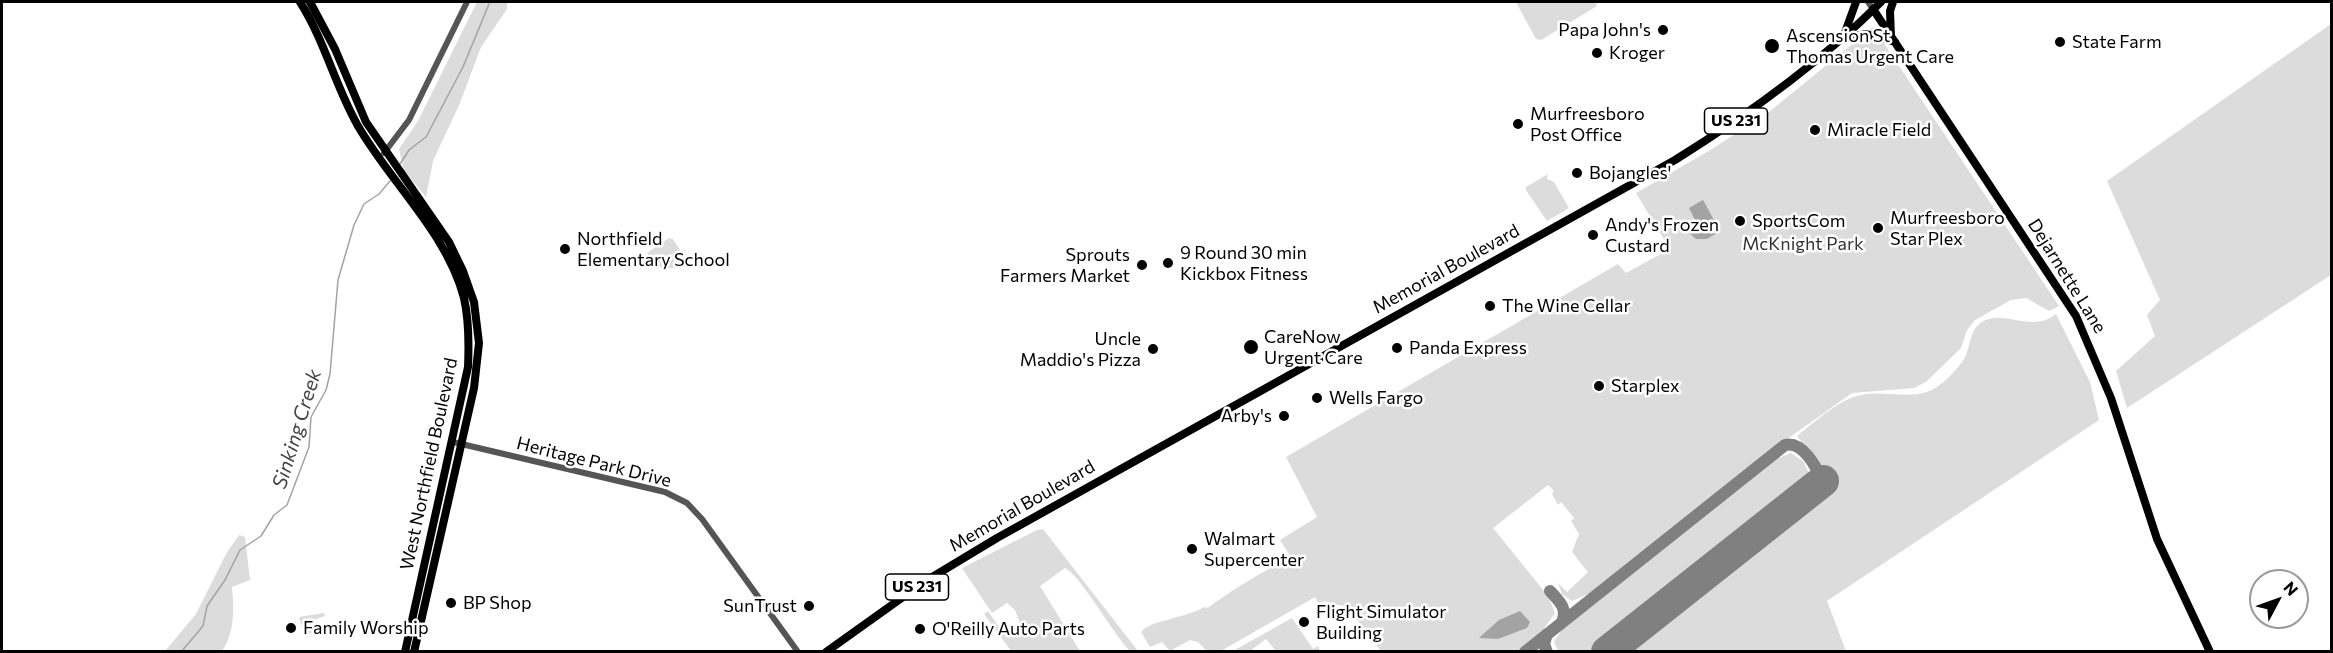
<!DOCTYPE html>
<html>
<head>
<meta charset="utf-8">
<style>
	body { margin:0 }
	#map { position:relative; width:2333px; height:653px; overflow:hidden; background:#fff; font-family:Commissioner,sans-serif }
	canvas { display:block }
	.frame { position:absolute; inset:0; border:3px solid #000; pointer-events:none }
	.north { position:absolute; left:2249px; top:569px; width:60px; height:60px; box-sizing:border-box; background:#fff; border:2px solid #999; border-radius:50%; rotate:49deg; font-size:16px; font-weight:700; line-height:24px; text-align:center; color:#000 }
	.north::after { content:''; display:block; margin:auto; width:21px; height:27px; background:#000; clip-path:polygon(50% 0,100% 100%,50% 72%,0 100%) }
</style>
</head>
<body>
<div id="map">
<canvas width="2333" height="653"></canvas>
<div class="frame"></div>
<div class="north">N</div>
</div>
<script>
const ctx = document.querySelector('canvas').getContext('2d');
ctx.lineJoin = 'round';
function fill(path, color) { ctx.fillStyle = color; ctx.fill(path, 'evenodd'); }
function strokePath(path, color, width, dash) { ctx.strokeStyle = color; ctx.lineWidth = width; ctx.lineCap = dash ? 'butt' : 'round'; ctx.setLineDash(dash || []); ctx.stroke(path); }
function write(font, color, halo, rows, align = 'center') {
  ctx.font = font + ' Commissioner,sans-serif'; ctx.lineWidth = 5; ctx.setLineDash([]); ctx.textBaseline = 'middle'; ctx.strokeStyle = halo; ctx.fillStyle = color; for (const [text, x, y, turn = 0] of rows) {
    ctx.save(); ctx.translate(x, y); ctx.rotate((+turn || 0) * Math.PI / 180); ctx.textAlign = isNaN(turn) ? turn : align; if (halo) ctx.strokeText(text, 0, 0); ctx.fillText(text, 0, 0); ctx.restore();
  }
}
fill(new Path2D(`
	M477 2H507V9L481 47 460 103 433 161 426 197 404 171 399 149 418 121Z
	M1516 2H1595L1597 6 1541 40 1536 39Z
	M2331 24V275L2127 408 2116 371 2155 336 2147 315 2160 300 2107 181Z
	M1873 27 2059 306 2049 311 2026 298 2011 300 1975 320 1967 330 1961 348 1926 382 1914 388 1852 393 1759 459 1593 592 1572 601 1562 594 1558 583 1567 592 1588 572 1572 552 1579 534 1571 521 1574 518 1561 502 1558 505 1552 494 1554 491 1548 485 1493 528 1548 596 1555 613 1541 633 1518 651H1381L1347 606 1330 604 1325 601 1319 604 1315 597 1221 651H1207L1198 642 1190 640 1170 651 1162 642 1150 647 1141 632C1150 620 1187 618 1204 607L1208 608C1218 599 1281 559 1292 559L1280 540 1317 517 1286 457 1618 264 1626 273 1670 249 1636 193 1712 149 1769 112Z
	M1548 174 1547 179 1554 182 1569 208 1547 221 1526 190V187Z
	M669 238 673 239 687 261 673 268 662 269 647 253Z
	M2056 314 2090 382 2099 420 1827 601 1846 651H1624L1834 485 1797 436C1816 421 1842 396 1867 394 1886 392 1909 398 1927 392 1940 388 1957 370 1964 359 1971 347 1969 330 1982 322 2004 308 2031 334 2056 314Z
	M1791 453 1804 462 1810 476 1590 651H1558L1554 642 1566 623 1769 462Z
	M1043 529 1138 651H1130C1112 633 1082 577 1065 568L1040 586 1080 651H1011L984 614 988 611 1006 637 1021 626 1015 610 1007 603 992 613 962 568 1037 530Z
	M239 535 245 537 250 580 232 587C234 609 235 632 222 651H165L196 614 226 554Z
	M324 613 325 616 311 621 313 633 304 634 299 617Z
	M1292 618 1313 649 1318 646 1320 651H1276L1266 639 1250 651H1233Z`), '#dcdcdc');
fill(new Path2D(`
	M1703 200 1720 231 1707 239H1696L1688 232 1698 226 1689 208Z
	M1520 611 1530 622 1527 628 1498 639 1479 638 1499 620Z`), '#a3a3a3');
strokePath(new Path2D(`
	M400 164 409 150 426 137 463 67 489 4
	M181 652 203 626 207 606 225 580 240 550 261 536 274 515 287 505 309 447 311 417 326 390 330 374 338 280 354 225 364 204 379 194 390 181`), '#a3a3a3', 1.5);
strokePath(new Path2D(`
	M1550 591C1559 601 1568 608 1562 622
	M1547 634 1544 644 1547 652
	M1525 652 1785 445C1803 441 1816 467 1823 481`), '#808080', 12);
strokePath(new Path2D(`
	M1607 652 1823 481`), '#808080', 32);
strokePath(new Path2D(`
	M1868 2 1873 9
	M384 153 409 120 467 2
	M453 442 665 492 687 503 702 519 798 652`), '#555', 6);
strokePath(new Path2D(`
	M300 2C325 41 335 86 358 126 391 183 447 233 464 298 469 320 469 344 468 367L405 652
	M310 2 335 49 366 122 449 242 463 271 474 302 479 343 474 388 414 652
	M1873 9 2076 316 2111 398 2157 539 2210 652
	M1844 35 1856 2
	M1891 37 1890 11 1893 2
	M1843 38 1866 34 1895 42
	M826 652 924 582 997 538 1675 160C1749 114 1819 64 1881 2`), '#000', 8);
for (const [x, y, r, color] of [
	[1663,30,6,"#000"],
	[2060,42,6,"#000"],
	[1772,46,8,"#000"],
	[1597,53,6,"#000"],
	[1518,124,6,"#000"],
	[1815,130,6,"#000"],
	[1577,173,6,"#000"],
	[1740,221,6,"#000"],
	[1878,228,6,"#000"],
	[1593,235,6,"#000"],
	[565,249,6,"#000"],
	[1168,263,6,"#000"],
	[1142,265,6,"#000"],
	[1490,306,6,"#000"],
	[1251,347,8,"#000"],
	[1397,348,6,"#000"],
	[1153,349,6,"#000"],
	[1599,386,6,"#000"],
	[1317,398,6,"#000"],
	[1284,416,6,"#000"],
	[1192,549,6,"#000"],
	[451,603,6,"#000"],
	[809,606,6,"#000"],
	[1304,622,6,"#000"],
	[291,628,6,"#000"],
	[920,629,6,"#000"]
]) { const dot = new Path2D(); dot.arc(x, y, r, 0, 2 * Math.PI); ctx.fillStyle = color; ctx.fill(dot); strokePath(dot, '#fff', 2); }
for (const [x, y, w] of [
	[1736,121,63],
	[917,587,63]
]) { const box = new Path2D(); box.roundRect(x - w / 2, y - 13, w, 26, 4.5); ctx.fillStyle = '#fff'; ctx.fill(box); strokePath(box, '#000', 1.5); }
write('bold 16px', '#000', null, [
	["US 231",1736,121],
	["US 231",917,587]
]);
write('18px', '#000', '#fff', [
	["Papa John's",1651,30,"right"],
	["Ascension St",1786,36],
	["Thomas Urgent Care",1786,57],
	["State Farm",2072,42],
	["Kroger",1609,53],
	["Murfreesboro",1530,114],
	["Post Office",1530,135],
	["Miracle Field",1827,130],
	["Bojangles'",1589,173],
	["Murfreesboro",1890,218],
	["Star Plex",1890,239],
	["SportsCom",1752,221],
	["Andy's Frozen",1605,225],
	["Custard",1605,246],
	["Northfield",577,239],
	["Elementary School",577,260],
	["9 Round 30 min",1180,253],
	["Kickbox Fitness",1180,274],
	["Sprouts",1130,255,"right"],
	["Farmers Market",1130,276,"right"],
	["The Wine Cellar",1502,306],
	["CareNow",1264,337],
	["Urgent Care",1264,358],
	["Uncle",1141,339,"right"],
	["Maddio's Pizza",1141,360,"right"],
	["Panda Express",1409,348],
	["Starplex",1611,386],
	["Wells Fargo",1329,398],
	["Arby's",1272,416,"right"],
	["Walmart",1204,539],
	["Supercenter",1204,560],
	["BP Shop",463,603],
	["SunTrust",797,606,"right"],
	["Flight Simulator",1316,612],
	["Building",1316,633],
	["Family Worship",303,628],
	["O'Reilly Auto Parts",932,629]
], 'left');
write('18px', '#333', '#fff', [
	["McKnight Park",1803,244]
]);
write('18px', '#000', '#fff', [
	["Memorial Boulevard",1446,269,-29],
	["Dejarnette Lane",2067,276,58],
	["Heritage Park Drive",594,462,14],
	["West Northfield Boulevard",429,464,-78],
	["Memorial Boulevard",1022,506,-30]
]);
write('italic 20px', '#444', '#fff', [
	["Sinking Creek",297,429,-73]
]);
</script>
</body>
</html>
